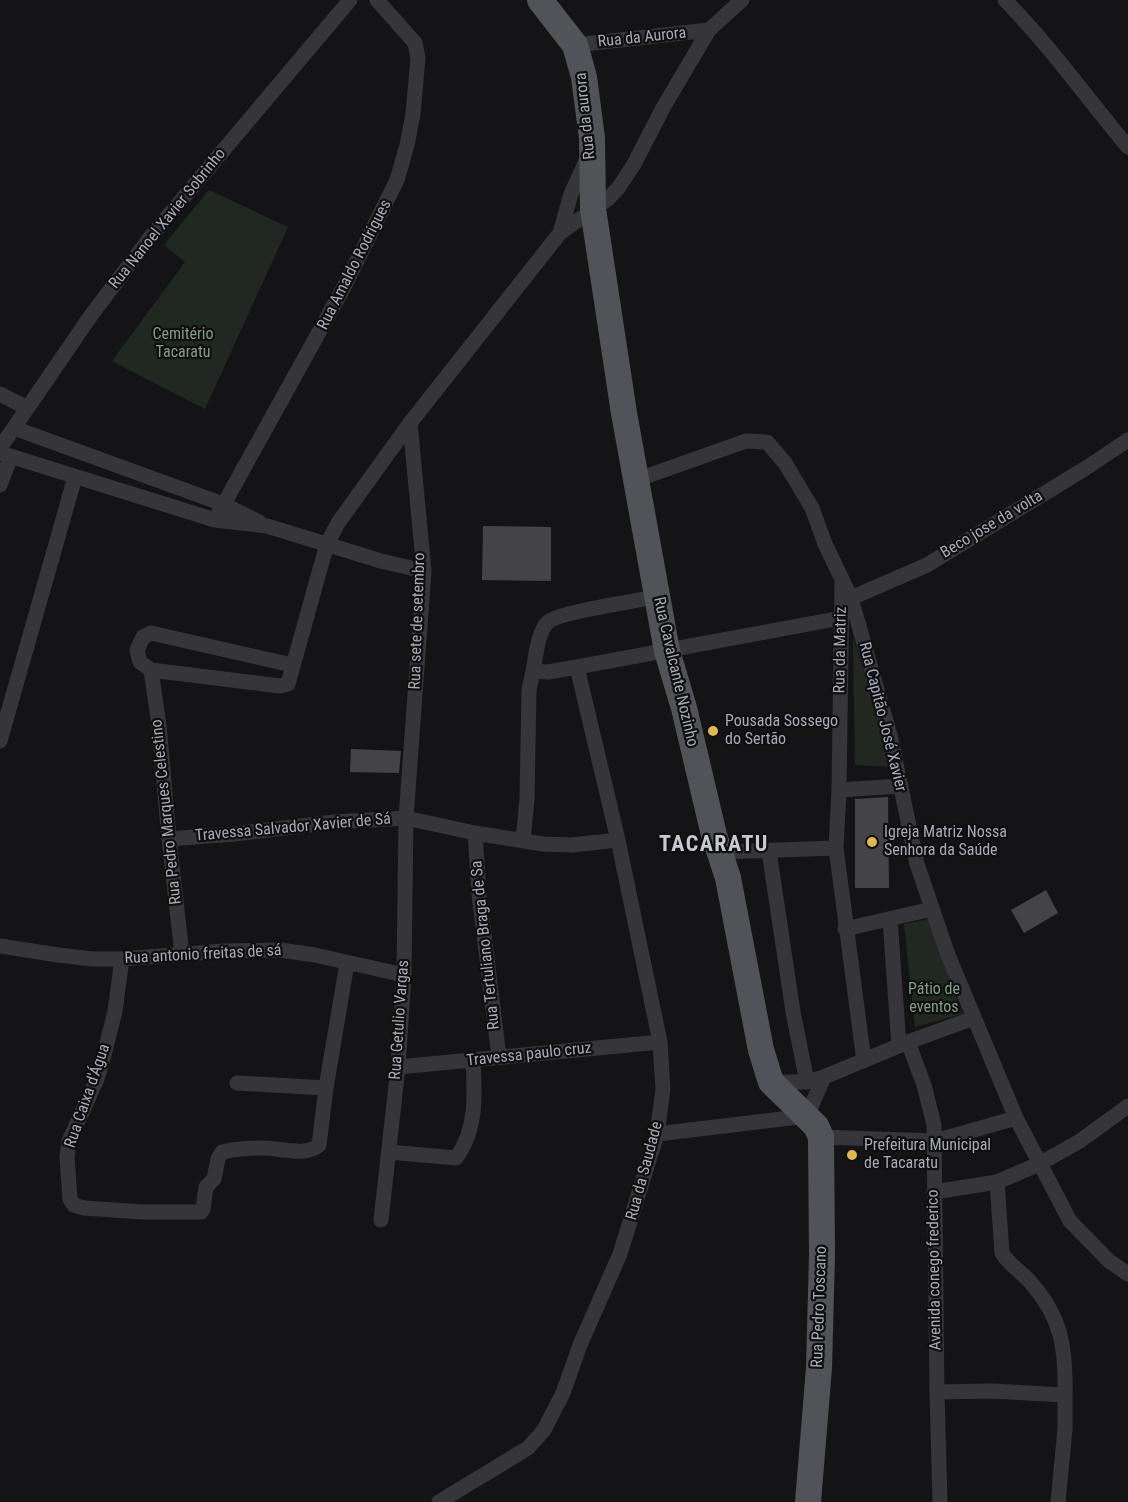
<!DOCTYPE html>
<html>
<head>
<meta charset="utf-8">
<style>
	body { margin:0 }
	canvas { display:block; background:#141416 }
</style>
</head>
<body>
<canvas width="1128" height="1502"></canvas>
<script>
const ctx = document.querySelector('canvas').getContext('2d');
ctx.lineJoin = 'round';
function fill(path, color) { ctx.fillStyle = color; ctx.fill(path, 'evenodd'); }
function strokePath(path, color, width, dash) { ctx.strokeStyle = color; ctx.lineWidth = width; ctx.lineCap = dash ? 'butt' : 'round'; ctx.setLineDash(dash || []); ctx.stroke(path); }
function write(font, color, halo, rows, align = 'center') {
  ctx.font = font + ' "Roboto Condensed",sans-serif'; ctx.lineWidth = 4.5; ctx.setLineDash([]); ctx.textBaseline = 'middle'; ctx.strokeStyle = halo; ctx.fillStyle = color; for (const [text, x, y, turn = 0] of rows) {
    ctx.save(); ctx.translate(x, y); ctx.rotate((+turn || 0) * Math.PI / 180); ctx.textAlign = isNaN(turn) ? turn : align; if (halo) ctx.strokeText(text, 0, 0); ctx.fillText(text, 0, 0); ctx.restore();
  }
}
fill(new Path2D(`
	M209 190 288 227 205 409 112 361 185 262 164 245Z
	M853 638 894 767 855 765Z
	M929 919 962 1014 915 1027 904 924Z`), '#212822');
fill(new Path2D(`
	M483 526 551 527V581L482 580Z
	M351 749 401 751 399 773 350 772Z
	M888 797 889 888H855V799Z
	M1046 890 1058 913 1024 933 1011 910Z`), '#444448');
strokePath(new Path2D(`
	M1005 0C1050 46 1087 98 1128 147
	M575 45 709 30
	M560 233 571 194 588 157
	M0 394 27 408
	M14 428 223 504 259 522
	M0 448 92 314 152 235 350 0
	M0 453 215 520 267 526 381 561 424 571
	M636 480 746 441 767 442 785 463 812 508 825 544 851 598 890 735 917 864 948 955 1016 1118 1070 1221 1109 1261 1128 1274
	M0 485 11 456
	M215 520 344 287 397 180 407 145 413 114 418 58 415 43 377 0
	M842 583 839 790 836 848 864 1061
	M851 598 927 565 1086 468 1128 440
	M292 665 151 633 143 637 137 650 140 662 151 670 280 686 288 684 327 544 338 523 410 423 560 233 608 199 619 187 634 164 664 106 709 30 742 0
	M151 670 159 725 169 839 182 954
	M533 671C536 657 537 633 548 622 557 613 640 600 657 597
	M0 741 75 477
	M839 790 901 786
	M475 833 479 894 499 1057
	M169 839 234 834 334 822 406 818 475 833 543 844 572 845 618 840
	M523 841 527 799 529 690 533 671 548 672 577 667 841 618
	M769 851 793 1012 807 1082
	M720 852 836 848
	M890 919 899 1046
	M845 929 932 909
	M0 946 58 955 93 959H122L225 951 280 950 315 955 404 975
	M122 959 115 1011 104 1055 97 1079 69 1141 67 1157 70 1199 74 1205 84 1208 143 1212H201L203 1209 206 1187 214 1179 218 1159 222 1152C235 1149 251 1148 264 1148 280 1148 306 1157 319 1145L326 1088 347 963
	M908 1042 924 1085 934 1125 937 1392 940 1502
	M398 1067 660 1042
	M771 1082H807L824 1077 908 1042 974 1018
	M237 1083 326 1088
	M657 1134 807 1116 824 1077
	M821 1137 935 1141 1016 1118
	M389 1152 456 1158C477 1130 475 1094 473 1060
	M934 1192 997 1182
	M381 1220 398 1067 404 975 406 818 424 571 410 423
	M937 1392 992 1391 1065 1395V1429L1058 1502
	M1065 1395C1066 1349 1062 1318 1031 1283 1022 1272 1009 1265 1002 1253L997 1182 1039 1164 1080 1141 1128 1106
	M439 1502 528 1448 544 1430 563 1393 580 1345 620 1254 657 1134 663 1089 660 1042 618 840 577 667`), '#36363a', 15);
strokePath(new Path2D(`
	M540 0 575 45 584 77 592 138 593 209 624 413 667 651 684 708 714 835 728 878 761 1050 771 1082 816 1126 821 1137 822 1255 819 1368 808 1502`), '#525359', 26);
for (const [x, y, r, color] of [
	[713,731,6,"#dcbb46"],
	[872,842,6,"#dcbb46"],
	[852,1155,6,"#dcbb46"]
]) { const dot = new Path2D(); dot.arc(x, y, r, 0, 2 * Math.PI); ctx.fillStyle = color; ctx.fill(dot); strokePath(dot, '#0f0f11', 2); }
write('16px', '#a8aab4', '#0f0f11', [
	["Rua da Aurora",642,38,-6],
	["Rua da aurora",586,116,-96],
	["Rua Nanoel Xavier Sobrinho",168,219,-51],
	["Rua Amaldo Rodrigues",355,265,-63],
	["Beco jose da volta",992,525,-31],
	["Rua sete de setembro",418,621,-88],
	["Rua da Matriz",841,650,-89],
	["Rua Cavalcante Nozinho",675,672,77],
	["Rua Capitão José Xavier",882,717,76],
	["Rua Pedro Marques Celestino",167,812,-96],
	["Travessa Salvador Xavier de Sá",293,828,-5],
	["Rua Tertuliano Braga de Sa",486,945,-96],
	["Rua antonio freitas de sá",203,955,-3],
	["Rua Getulio Vargas",400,1020,-86],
	["Travessa paulo cruz",529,1055,-6],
	["Rua Caixa d'Água",88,1096,-71],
	["Rua da Saudade",645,1171,-75],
	["Avenida conego frederico",935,1270,-91],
	["Rua Pedro Toscano",820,1307,-88]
]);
write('16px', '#819d86', '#0f0f11', [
	["Cemitério",183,335],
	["Tacaratu",183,353],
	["Pátio de",934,990],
	["eventos",934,1008]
]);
write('16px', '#a8aab4', '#0f0f11', [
	["Pousada Sossego",725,722],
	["do Sertão",725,740],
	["Igreja Matriz Nossa",884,833],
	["Senhora da Saúde",884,851],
	["Prefeitura Municipal",864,1146],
	["de Tacaratu",864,1164]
], 'left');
ctx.letterSpacing = '1.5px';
write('bold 22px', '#c8c9d1', '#0f0f11', [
	["TACARATU",714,845]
]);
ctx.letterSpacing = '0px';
</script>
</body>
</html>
